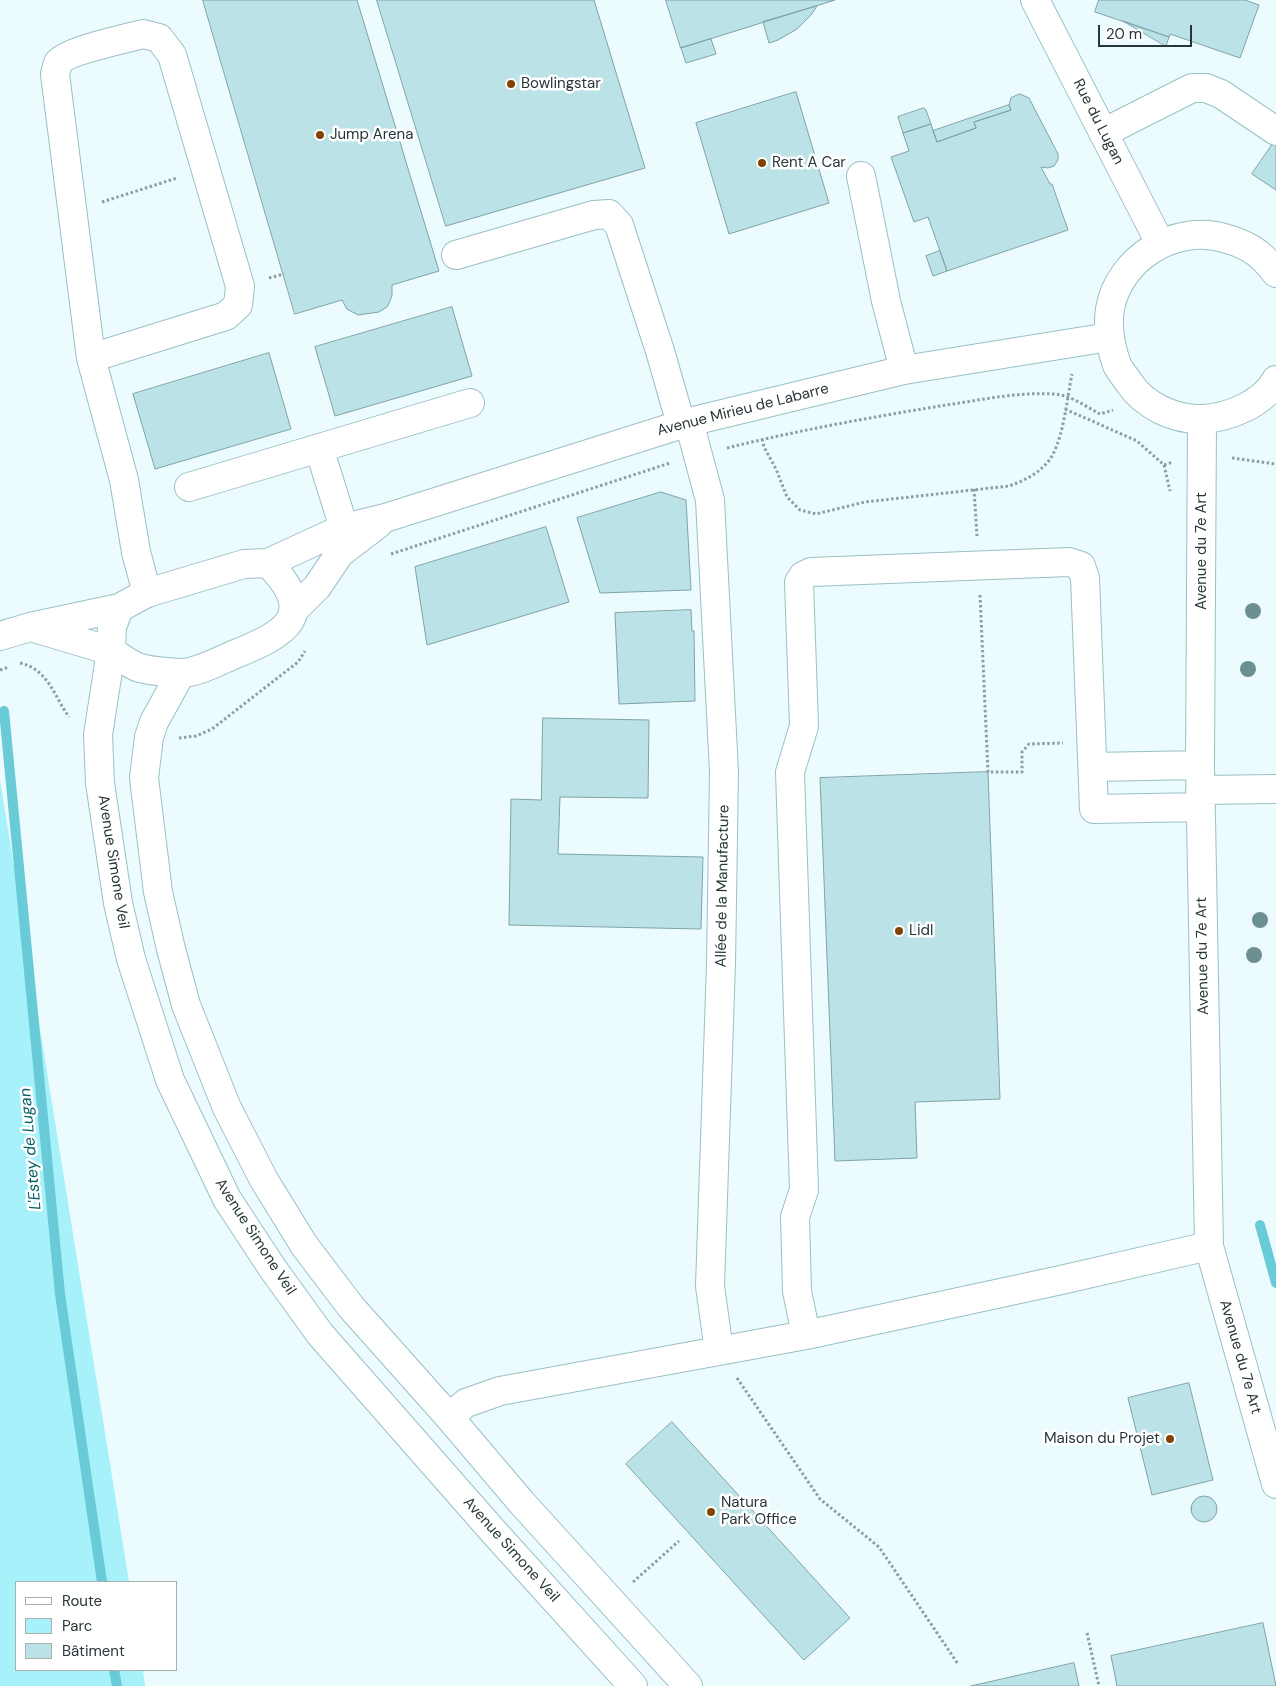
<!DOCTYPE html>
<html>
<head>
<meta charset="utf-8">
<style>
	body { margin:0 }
	#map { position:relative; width:1276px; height:1686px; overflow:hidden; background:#ecfbfd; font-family:"DM Sans",sans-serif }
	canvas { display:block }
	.legend { position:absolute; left:15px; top:1581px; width:162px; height:90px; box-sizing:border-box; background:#fff; border:1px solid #a9afaf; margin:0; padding:6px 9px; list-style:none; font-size:15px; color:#273638 }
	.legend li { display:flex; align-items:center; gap:10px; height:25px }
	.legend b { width:25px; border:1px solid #a9afaf }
	.scale { position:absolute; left:1098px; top:25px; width:94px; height:22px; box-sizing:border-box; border:2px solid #273638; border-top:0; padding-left:6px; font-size:15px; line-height:18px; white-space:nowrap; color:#273638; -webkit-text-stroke:4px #fff; paint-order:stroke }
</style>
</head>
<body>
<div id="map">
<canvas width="1276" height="1686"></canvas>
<ul class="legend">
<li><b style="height:6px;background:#fff"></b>Route</li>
<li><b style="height:14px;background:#a6f1fa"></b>Parc</li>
<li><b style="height:14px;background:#bbe2e7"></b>Bâtiment</li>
</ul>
<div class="scale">20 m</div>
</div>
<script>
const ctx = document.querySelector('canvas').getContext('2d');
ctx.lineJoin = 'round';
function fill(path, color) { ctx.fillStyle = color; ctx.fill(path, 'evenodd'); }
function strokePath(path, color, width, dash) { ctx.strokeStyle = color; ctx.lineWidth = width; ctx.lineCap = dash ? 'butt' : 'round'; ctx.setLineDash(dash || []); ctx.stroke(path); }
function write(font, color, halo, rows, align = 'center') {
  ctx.font = font + ' "DM Sans",sans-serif'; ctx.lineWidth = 5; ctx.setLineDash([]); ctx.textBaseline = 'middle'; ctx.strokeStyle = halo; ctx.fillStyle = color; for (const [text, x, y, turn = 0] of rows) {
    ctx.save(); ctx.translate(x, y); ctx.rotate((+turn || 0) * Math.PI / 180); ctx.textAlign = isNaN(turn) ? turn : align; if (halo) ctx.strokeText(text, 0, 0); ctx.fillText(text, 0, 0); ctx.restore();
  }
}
fill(new Path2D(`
	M0 780 129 1582H16V1670H143L145 1686H0Z`), '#a6f1fa');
strokePath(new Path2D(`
	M4 711 60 1294 102 1582
	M1260 1225 1276 1283
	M114 1670 117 1686`), '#69cbd8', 10);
const building = new Path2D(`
	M203 0H357L439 271 392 285V295L390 301 387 307 379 312 358 315 347 309 342 300 295 314Z
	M377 0H594L645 168 446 226Z
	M666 0H835L681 48Z
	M1099 0H1245L1259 5 1240 58 1170 34 1169 37 1095 12Z
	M817 6 811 15 797 29 778 40 769 43 763 22Z
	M1123 21 1169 37 1166 46Z
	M711 39 716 54 686 63 681 48Z
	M796 92 829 203 729 234 696 123Z
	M1020 94 1029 98 1058 154V160L1054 166 1048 168 1041 167 1050 184H1052L1068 230 947 271 928 217 914 222 891 157 909 151 903 133 931 124 937 142 976 128 974 122 1011 110 1009 105 1011 98Z
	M1009 105 1011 110 974 122 976 128 937 142 933 131Z
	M924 108 926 110 931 124 903 133 898 117Z
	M1276 139V190L1252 174Z
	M940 251 947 271 933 276 926 256Z
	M452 307 472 376 335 416 315 347Z
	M269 353 291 429 155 469 133 394Z
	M661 492 686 500 691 590 600 593 577 518Z
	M546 527 569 602 427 645 415 567Z
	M691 610 692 631H694L695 701 619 704 615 613Z
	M543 718 649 720 648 798 560 797 558 854 703 857 701 929 509 925 511 799 541 800Z
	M988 772 1000 1099 915 1102 917 1158 835 1161 820 778Z
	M1189 1383 1213 1480 1152 1495 1128 1398Z
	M672 1422 850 1618 804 1660 626 1464Z
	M1191 1509a13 13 0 1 1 26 0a13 13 0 1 1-26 0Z
	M1263 1623 1276 1686H1117L1111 1656Z
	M1074 1663 1079 1686H971Z`);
fill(building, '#bbe2e7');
strokePath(building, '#7ea3a8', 1);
const minor = new Path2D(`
	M1035 0 1160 243
	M143 34 159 38 172 55 240 286 238 305 226 316 91 358 55 74C56 71 57 66 58 63 66 51 128 38 143 34Z
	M1103 133 1192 88H1206L1221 94 1276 131
	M861 176 886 301 904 370
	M456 255 594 215 609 214 619 225 660 351 681 424
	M91 358 124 480 136 552 147 593
	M1202 419 1200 765 1209 1246 1276 1484
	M689 422 710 500 724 772 721 964 710 1286 719 1351
	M319 448 344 528
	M189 487 470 403
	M111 651 98 735 100 783 118 903 131 959 170 1080 227 1199 273 1269 320 1334 492 1530 633 1686
	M181 673 154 722 149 737 144 778 158 892 171 949 186 1005 227 1108 264 1180 304 1245 351 1307 449 1417 522 1503 688 1686
	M1093 767 1200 765
	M1200 790 1276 789
	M806 1335 797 1291 795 1217 804 1190 790 772 804 726 799 582 803 576 811 572 1069 562 1081 566 1085 578 1094 809 1201 807
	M449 1417 466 1403 500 1391 806 1335 1061 1280 1209 1246`);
const major = new Path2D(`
	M1276 273C1272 268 1268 263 1264 259 1253 248 1239 242 1224 238 1175 224 1119 258 1110 309 1107 328 1111 348 1117 365 1120 371 1126 378 1130 384 1145 406 1175 420 1202 419 1228 418 1263 404 1276 380
	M268 563 344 528 385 518 689 422 904 370 1109 337
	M295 609 317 587 340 553 378 524
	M31 627 111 651
	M0 636 30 627 119 608 147 593 244 564 268 563C320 616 285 634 233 655 219 661 195 674 179 673 168 672 147 671 137 667 128 663 119 656 111 651L112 627 119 608`);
strokePath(minor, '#9ac0c5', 30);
strokePath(major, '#9ac0c5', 30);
strokePath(new Path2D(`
	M102 202 177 178
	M269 278 284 274
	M1065 409 1137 441 1164 465 1173 462
	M762 439 764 447 776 469 787 497 800 510 816 514 865 502 1009 486C1023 481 1036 475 1046 464 1063 447 1067 398 1072 374
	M727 448C799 430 873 417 946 405 981 400 1017 392 1052 394 1069 394 1085 406 1100 414L1113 410
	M1232 458 1276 464
	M1164 465 1170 491
	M974 489 977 536
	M391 554 670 463
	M980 595 988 772H1022V752L1029 744 1063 743
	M20 663C48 669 54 696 69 717
	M0 670 9 667
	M179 738 196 736 212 729 298 662 305 651
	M737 1378 820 1499 879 1547 958 1664
	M633 1582 679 1541
	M1087 1633 1099 1686`), '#8e9d9f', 3, [2.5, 2.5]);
strokePath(minor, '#fff', 28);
strokePath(major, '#fff', 28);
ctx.fillStyle = '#6c8f92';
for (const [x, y] of [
	[1253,611],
	[1248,669],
	[1260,920],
	[1254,955]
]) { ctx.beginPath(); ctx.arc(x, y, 8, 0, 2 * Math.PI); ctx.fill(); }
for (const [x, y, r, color] of [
	[511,84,5,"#814304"],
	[320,135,5,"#814304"],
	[762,163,5,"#814304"],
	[899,931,5,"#814304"],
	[1170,1439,5,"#814304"],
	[711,1512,5,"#814304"]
]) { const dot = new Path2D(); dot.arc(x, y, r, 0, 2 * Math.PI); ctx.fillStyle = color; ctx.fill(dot); strokePath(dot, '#fff', 2); }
write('15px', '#273638', '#fff', [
	["Bowlingstar",521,84],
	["Jump Arena",330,135],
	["Rent A Car",772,163],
	["Lidl",909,931],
	["Maison du Projet",1160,1439,"right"],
	["Natura",721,1503],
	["Park Office",721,1520]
], 'left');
write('15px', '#273638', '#fff', [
	["Rue du Lugan",1098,122,63],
	["Avenue Mirieu de Labarre",743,410,-14],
	["Avenue du 7e Art",1202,551,-90],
	["Avenue Simone Veil",113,862,81],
	["Allée de la Manufacture",723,886,-89],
	["Avenue du 7e Art",1203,956,-91],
	["Avenue Simone Veil",255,1237,57],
	["Avenue du 7e Art",1240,1357,74],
	["Avenue Simone Veil",511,1550,48]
]);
write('italic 16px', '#055f67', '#fff', [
	["L'Estey de Lugan",31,1149,-95]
]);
</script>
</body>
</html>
